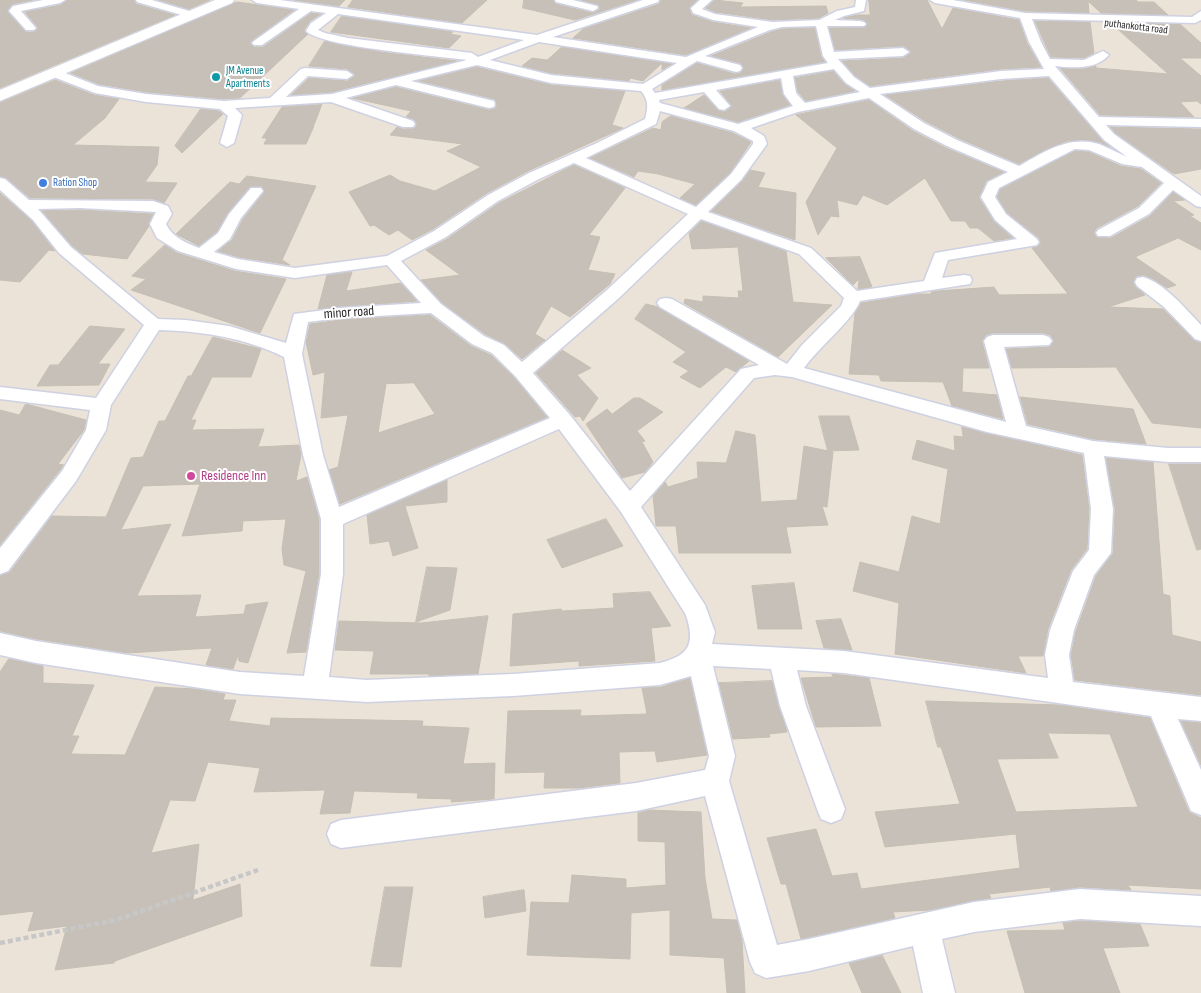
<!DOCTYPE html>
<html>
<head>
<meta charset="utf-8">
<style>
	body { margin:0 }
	canvas { display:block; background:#ebe3d8 }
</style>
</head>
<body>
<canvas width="1201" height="993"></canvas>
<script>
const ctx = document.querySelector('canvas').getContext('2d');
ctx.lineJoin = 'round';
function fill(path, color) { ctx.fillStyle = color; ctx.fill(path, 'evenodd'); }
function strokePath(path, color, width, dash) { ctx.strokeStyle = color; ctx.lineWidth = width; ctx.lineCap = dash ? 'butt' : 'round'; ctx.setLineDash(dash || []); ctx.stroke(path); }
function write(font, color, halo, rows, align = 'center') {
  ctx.font = font + ' "Sofia Sans Condensed",sans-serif'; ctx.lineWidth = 4; ctx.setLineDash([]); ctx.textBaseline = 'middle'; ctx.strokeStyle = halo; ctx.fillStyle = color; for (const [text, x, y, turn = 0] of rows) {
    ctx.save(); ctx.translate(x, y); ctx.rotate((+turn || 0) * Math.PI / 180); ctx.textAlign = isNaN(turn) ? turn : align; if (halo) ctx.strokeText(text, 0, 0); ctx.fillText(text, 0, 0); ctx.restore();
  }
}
const building = new Path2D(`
	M0 0H33L13 4 7 11 26 32H34L38 28 25 12 60 5 67 0H134L136 4 175 15 0 88Z
	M159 0H210L189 9Z
	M294 0H345L339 6Z
	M353 0H487L462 23 348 7Z
	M524 0H553L556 4 593 13 599 10V5L581 0H637L575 20 523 8Z
	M661 0H697L689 8 692 15 713 22 751 28 686 55 573 38 583 29 659 4Z
	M714 0 743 3 740 7 826 6 828 13 819 18 773 20 715 12 706 8Z
	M869 0H927L942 29 953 8 1019 20 1027 43 1041 67 1001 69 870 86 855 76 842 61 903 58 911 51 903 46 835 50 829 28 865 27 868 24 864 20 843 18 857 15H870Z
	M964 0H1136L1138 2H1154L1168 15 1101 13 1088 1 1089 13 1025 11Z
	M237 2 294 10 253 40 250 43 254 47H263L311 13 321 14 310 21 304 30 308 34 240 98 224 99 146 92 98 84 71 73Z
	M342 16 453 32 450 34 461 36 449 48 331 32Z
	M1035 21 1090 22 1094 53 1084 58 1051 57Z
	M1111 23 1180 24 1201 43V58H1180L1201 76V104L1197 101 1180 102 1194 117 1100 115 1060 68 1084 69 1096 66V68L1168 74Z
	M815 28 821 56 825 62 662 90V85L697 63 735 74 740 73 744 69 740 63 711 56 771 32 782 29Z
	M325 41 381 52 457 61 332 92 291 95 309 78 347 81 355 76 347 69 309 66Z
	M562 47 672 64 662 70V63L643 81 630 78 629 81 551 73 522 66 532 58 547 60Z
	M477 67 551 85 625 91 612 125 623 128 528 171 487 193 433 229 412 240 398 230 389 235 374 225 370 226 349 192 390 175 400 181 435 191 481 167 447 151 463 144 390 135 397 127 403 129 415 128 417 125 415 120 406 117 411 111 352 98 396 87 489 110 494 109 497 105 494 99 419 81Z
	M833 71 845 84 855 91 806 101 798 92 795 78Z
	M1048 78 1103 141 1110 147 1088 140 1067 141 1047 149 1019 164 958 138 925 121 885 95 1001 81Z
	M55 80 94 95 119 99 105 118 73 145 159 147 157 165 145 182 177 183 164 203 153 199 30 198 6 178 0 176V103Z
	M780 80 782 94 790 105 738 122 684 108 704 95 718 110 725 112 732 106 720 91Z
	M869 100 913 131 946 148 1004 172 986 181 979 198 994 221 1013 238 994 241 978 228H970L965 221H951L925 178 887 205 863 195 857 205 837 200 839 217 831 216 818 235 806 202 837 148 796 115Z
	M322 104 314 125H312L314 126 306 144H264L267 138H262L282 107Z
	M201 109 219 111 223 114 182 153 175 146Z
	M671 116 733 133 751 142 730 173 696 205 680 198 695 184 658 174 638 171 634 177 590 158 653 128 661 130 662 122Z
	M1110 127 1201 129V169L1174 174 1115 133Z
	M1075 151 1089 152 1121 166 1141 169 1161 183 1138 206 1097 228 1094 232 1096 237 1111 238 1150 216 1173 192 1185 200 1173 201 1194 215 1190 216 1201 223V250L1178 238 1135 257 1176 285 1167 288 1151 278 1144 275 1137 276 1133 283 1145 295 1108 307 1163 309 1194 340 1201 343V428L1152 423 1116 367 1012 368 1006 349 1049 347 1054 340 1050 335 1043 333H993L986 335 982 341 989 368H963L962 392 997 395 1003 419 961 408V404V408L952 406 943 382 881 381 879 375 849 374 855 313 861 303 916 294H932L931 292 937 291 994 287 999 295 1068 294 1032 248 1037 247 1041 243 1039 238 1007 213 997 197 1000 189Z
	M574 165 625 188 589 235 600 237 588 270 615 274 610 284 570 317 551 306 535 334 545 340 522 359 505 344 485 334 442 303 421 280 460 275 426 250 447 239 499 203Z
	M750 170 765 173 758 187 796 193 795 240 711 211 742 181Z
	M247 176 316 186 282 260 290 265 238 257 218 251 232 240 243 219 264 192 261 186 250 187 228 213 217 232 199 246 176 234 230 182 239 184Z
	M0 193 32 221 55 251 49 250 20 282 0 280Z
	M80 210 153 214 149 226 127 259 83 254 72 246 42 211Z
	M701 221 786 251 793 302 832 305 778 357 684 303 685 299 703 302V296L739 298 738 291H743L738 247 692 249 689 233Z
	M165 245 177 253 235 271 286 279 260 333 131 290 146 279 132 276Z
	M860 257 872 287 858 289 859 279 853 285 826 258Z
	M352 272 346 291 401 283 417 301 318 309 327 275Z
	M646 304 658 307 749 361 736 372 726 367 700 388 680 377 689 371 673 362 686 352 635 319Z
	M430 315 471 346 491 355 514 377 547 417 340 504 329 470 338 467 348 415 321 418 325 372 313 375 306 342 310 324 340 320ZM414 383 435 414 378 433 386 384Z
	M90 326 125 329 98 364H110L99 385 37 386 50 365H58Z
	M213 337 261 349 251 377H212L191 420H196L192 430 264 429 258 447 299 445 301 455 296 481 307 477 319 519V574L306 652 287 653 306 571 284 565 282 549 286 519 243 521 242 531 182 536 200 484 143 486 121 530 171 524 137 596 201 595 195 617 244 614 246 605 268 602 248 663 239 661 238 655 233 669 206 665 212 648 127 653 36 639 0 631V576L10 572 52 516 106 517 131 458 143 457 159 421H165L188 376H191Z
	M562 350 591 368 577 375 598 398 583 421 580 416 575 417 536 373Z
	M1020 397 1133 409 1146 444 1093 439 1028 424Z
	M634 398H640L663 412 637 431 645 441 642 442 653 462 645 472 622 478 586 424 607 409 612 414Z
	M26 404 86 420 84 430 58 464 64 465 0 545V410L19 415Z
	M819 416H849L859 450 828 451Z
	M962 427 1082 455 1089 509 1087 549 1071 570 1048 629 1043 656H1018L1026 673 895 654 899 603 853 591 860 562 899 572 912 516 940 524 948 469 912 459 917 440 955 451 954 436 963 437Z
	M736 431 755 435 761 502 797 500 804 446 833 452 827 507 822 506 828 525 786 527 791 553H679L676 526H656L653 496 665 482 668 487 698 478 697 462 726 463Z
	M1106 458 1153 462 1163 594 1170 596 1172 635 1201 642V695L1075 680 1071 655 1076 631 1096 576 1113 553 1115 509Z
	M1169 464H1201V549L1197 550Z
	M447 480V502L405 506 418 548 393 556 389 541 370 544 367 515Z
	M606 519 623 546 562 568 547 540Z
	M427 567 457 568 450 610 416 622Z
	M794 583 802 629H758L752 586Z
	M650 592 671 626 651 628 655 661 579 666V661L510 666 513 614 561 609 562 611 614 608 613 594Z
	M488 616 478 674 429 676V674H370L374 651 335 650 339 621 421 623Z
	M841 619 852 650 824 648 816 621Z
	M9 659 43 666V683L94 685 72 736H79L71 754 125 755 155 687 196 689 225 694 223 700H236L229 721 270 726 271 718 423 721 422 726 469 728 463 764 495 763 494 799 451 802 452 799 417 798 418 793 354 791 350 813 320 814 325 790 254 792 260 768 208 762 195 801 170 800 151 853 199 844 193 900 240 884 242 916 115 961 114 963 55 970 67 926 28 931 34 911 0 915V672Z
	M832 674 869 678 881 726 816 727 801 678 833 677Z
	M690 678 707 755 657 762 655 751 619 752 620 783 579 788H544L545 772 505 773 508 711 581 710 580 716 647 714 642 688 661 687Z
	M772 681 787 732 769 734 770 737 733 739 719 683Z
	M926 701 1060 705 1150 718 1189 812 1201 818V889L1128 885 1131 890 1080 887 1051 891 1050 887 989 894 991 898 930 910 893 912 895 918 801 939 786 884H781L767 838 816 829 832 876 857 873 861 889 1020 868 1016 834 885 847 875 812 960 804 941 747H938ZM1048 733 1110 734 1138 807 1016 812 997 759 1058 758Z
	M1181 721 1201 723V765Z
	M649 810 701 812 705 878 712 919 737 920 742 941 745 993H727L724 958 670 955V910L631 913 630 959 527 955 531 902 569 903 572 875 626 879V888L666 885 665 842 638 841V813Z
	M385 887H413L401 967 371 966Z
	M524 890 526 911 485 918 483 897Z
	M1080 921 1140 924 1149 946 1103 948 1120 993H1025L1007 931 1065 930 1063 923Z
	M882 955 901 993H862L849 963Z`);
fill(building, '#c6c0b8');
strokePath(building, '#c6bfb2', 1);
const street = new Path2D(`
	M43 0H65L60 3 21 11 36 28 34 30H26L9 11 13 6Z
	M136 0H152L196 13 197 15 192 18 137 2Z
	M252 0H280L537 35 643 0H659L658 2 553 37 686 57 758 27 713 20 693 13 691 8 700 0H712L702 9 715 14 773 22 819 20 837 11 855 7 856 0H866L864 11 844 16 835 20 860 21 864 22 866 24 864 26H827L834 52 903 48 909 52 903 56 838 59 854 77 870 88 1001 71 1044 69 1029 42 1020 18 935 3 930 0H953L1025 13 1192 17 1201 11V20L1195 23 1032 19 1041 42 1050 59 1084 60 1103 51 1109 55C1096 70 1072 68 1055 66L1099 117 1201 119V127L1106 125 1114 134 1201 196V207L1196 206 1173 190 1149 214 1110 236H1098L1096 233 1098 230 1139 208 1164 183 1142 167 1122 164 1089 150 1075 149 999 188 995 197 1006 214 1037 239 1039 242 1037 245 948 260 942 278 964 275 970 276 972 280 970 284 860 301C853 320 818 348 804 368L1006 422 984 341 987 337 993 335H1043L1049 337 1052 341 1049 345 1004 347 1026 426 1093 441 1168 448H1201V462H1168L1104 456 1113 509 1111 553 1094 575 1074 630 1069 655 1073 682 1201 697V721L1178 719 1201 770V815L1191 811 1151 716 844 673 797 670 806 706 845 809 841 819 831 823 821 819 817 809 780 706 771 669 713 666 735 756 729 781 777 945 809 939 974 902 1080 889 1201 896V926L1080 919 974 932 942 939 955 993H923L913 946 809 971 766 978 755 973 750 962 705 796 636 811 341 848 331 844 327 834 331 824 341 820 636 783 705 770 709 756 691 676 660 685 513 696 367 702 240 694 36 663 0 655V633L36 641 240 672 304 676 321 574V519L303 455 284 357C246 338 201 331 159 330L111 405 106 430 76 481 8 571 0 574V548L62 471 86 430 90 410 0 399V387L96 398 144 325 59 253 33 220 0 190V178L5 179 29 200 153 201 168 206 172 214 166 224C172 237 186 243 199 248L218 233 229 214 251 188H261L263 191 241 218 230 239 214 252 238 259 295 268 387 256 434 231 488 195 529 173 597 143 645 119C648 108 649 100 641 91L551 83 477 65 411 81 494 101 495 104 494 107 489 108 396 85 346 98 413 121 415 124 413 127H403L331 102 235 108 242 115 234 143 227 147 220 143 228 116 220 109 146 102 95 93 51 76 49 73 55 69 98 86 146 94 224 101 270 98 301 69 305 68 347 71 353 75 347 79 308 76 286 97 332 94 467 60C439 56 321 47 306 31L311 23 326 13 311 11 262 45H254L252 43 254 41 299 9 257 3ZM338 14 524 40 478 57 472 53 348 38 325 33 318 30ZM816 26 823 56 828 63 655 93 652 89 697 61 736 72 740 71 742 68 740 65 705 56 770 30 782 27ZM539 42 677 63 643 84 551 75 490 60ZM834 69 846 83 860 92 805 103 796 93 793 76ZM1049 76 1104 140 1127 157C1118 153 1109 148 1099 144 1069 135 1044 152 1019 166L957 140 924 123 880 94 1001 79ZM781 78 784 94 793 106 738 124 660 103 659 100 704 92 719 109 724 110 730 106 716 90ZM869 98 914 129 947 146 1008 172 988 182 981 197 995 220 1017 239 935 253 924 281 857 291 811 248 708 212 741 180 767 144 764 136 751 128 798 112ZM660 111 734 131 753 141V144L731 174 696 207 586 158 656 124ZM574 163 688 214 607 290 522 362 504 345 484 336 441 304 401 261 446 237 498 201 539 179ZM80 208 156 212 150 224 157 238 178 251 236 269 295 278 387 265 421 303 340 308 294 314 286 343 229 326 186 320 158 319 71 247 38 209ZM701 219 799 254 844 298 841 306 802 345 787 364 672 299 666 298 660 299 657 303 660 307 759 365 741 369 630 491 570 415 533 373 619 298ZM431 313 472 344 492 353 515 376 550 418 339 507 323 455 302 354 308 322 340 318ZM775 375 792 377 987 432 1084 453 1091 509 1089 550 1073 571 1050 630 1045 655 1048 678 844 651 712 644 715 632 705 605 641 507 754 378ZM559 429 621 512 686 615C695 644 690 655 660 663L513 674 367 680 329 677 343 574V524Z
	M555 0H573L597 6 598 8 593 11 556 2Z
	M1143 277C1163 282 1187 310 1201 325V341L1195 339 1164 307 1137 286 1135 282 1137 278Z`);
const secondary = new Path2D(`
	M215 0H234L232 3 0 101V90Z`);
strokePath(street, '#ced1e2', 3);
strokePath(secondary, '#ced1e2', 2);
strokePath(new Path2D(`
	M0 943 116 920 258 870`), '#c7c7c7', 4.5, [5, 3]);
fill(street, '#fff');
fill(secondary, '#fff');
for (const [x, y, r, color] of [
	[216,77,5,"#0f9aa8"],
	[43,183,5,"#3f7fe0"],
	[191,476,5,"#d1479c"]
]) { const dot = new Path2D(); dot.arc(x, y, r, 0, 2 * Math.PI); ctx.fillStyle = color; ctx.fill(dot); strokePath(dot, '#fff', 2); }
write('11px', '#282828', '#fff', [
	["puthankotta road",1136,27,7]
]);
write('11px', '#0d838f', '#fff', [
	["JM Avenue",226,71],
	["Apartments",226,84]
], 'left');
write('11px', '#366cbe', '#fff', [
	["Ration Shop",53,183]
], 'left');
write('14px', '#282828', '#fff', [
	["minor road",349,313,-4]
]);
write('14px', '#b23c85', '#fff', [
	["Residence Inn",201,476]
], 'left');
</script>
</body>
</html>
